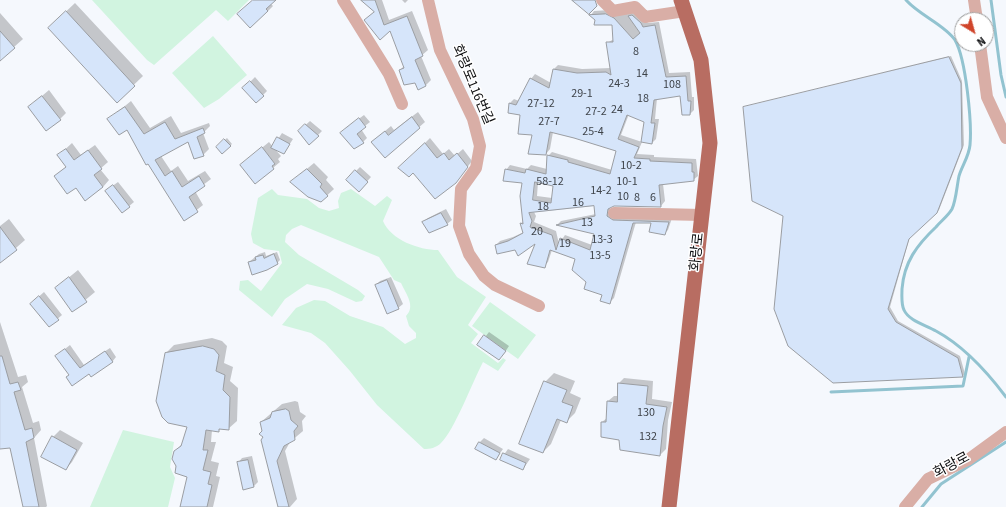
<!DOCTYPE html>
<html>
<head>
<meta charset="utf-8">
<style>
	body { margin:0 }
	#map { position:relative; width:1006px; height:507px; overflow:hidden; background:#f5f8fd; font-family:"Source Sans 3",sans-serif }
	canvas { display:block }
	.north { position:absolute; left:954px; top:12px; width:40px; height:40px; box-sizing:border-box; background:#fff; border:1px solid #9e9f9f; border-radius:50%; rotate:143deg; font-size:11px; font-weight:700; line-height:16px; text-align:center; color:#0d0e10 }
	.north::after { content:''; display:block; margin:auto; width:14px; height:18px; background:#d0452b; clip-path:polygon(50% 0,100% 100%,50% 72%,0 100%) }
</style>
</head>
<body>
<div id="map">
<canvas width="1006" height="507"></canvas>
<div class="north">N</div>
</div>
<script>
const ctx = document.querySelector('canvas').getContext('2d');
ctx.lineJoin = 'round';
function fill(path, color) { ctx.fillStyle = color; ctx.fill(path, 'evenodd'); }
function strokePath(path, color, width, dash) { ctx.strokeStyle = color; ctx.lineWidth = width; ctx.lineCap = dash ? 'butt' : 'round'; ctx.setLineDash(dash || []); ctx.stroke(path); }
function write(font, color, halo, rows, align = 'center') {
  ctx.font = font + ' "Source Sans 3","Noto Sans KR",sans-serif'; ctx.lineWidth = 3; ctx.setLineDash([]); ctx.textBaseline = 'middle'; ctx.strokeStyle = halo; ctx.fillStyle = color; for (const [text, x, y, turn = 0] of rows) {
    ctx.save(); ctx.translate(x, y); ctx.rotate((+turn || 0) * Math.PI / 180); ctx.textAlign = isNaN(turn) ? turn : align; if (halo) ctx.strokeText(text, 0, 0); ctx.fillText(text, 0, 0); ctx.restore();
  }
}
fill(new Path2D(`
	M92 0H249L228 21 216 10 154 65 147 60Z
	M213 36 247 75 219 99 204 108 172 73Z
	M272 189 278 195 307 199 319 208 329 211 339 208 338 201 341 193 351 189 375 206 387 196 392 200 383 221C391 240 419 250 438 250L457 277 486 297 468 325 478 334 471 343 498 363 503 358 506 360 498 371 483 362C473 381 454 431 441 443 436 448 430 449 424 449L377 405 350 371 325 343 311 333 282 325 296 308 314 300 325 301 350 316 383 327 405 344 416 338V333L409 326 406 316C416 306 406 294 401 283L394 280 379 257 301 225 292 229 286 235 285 242 299 255 358 290 365 296 362 301 356 302 328 289 307 284 285 299 272 317 239 290 240 281 248 280 261 291 282 263 279 251 264 249 253 243 251 234 258 198Z
	M490 302 536 335 518 359 472 326Z
	M123 430 174 442 170 467 175 478 168 507H90Z`), '#d1f4e0');
fill(new Path2D(`
	M253 0H275L271 4 273 6 268 11Z
	M367 0H382L389 20 412 11 428 50 421 56 431 80 426 85 415 81 400 70 404 66 390 29 365 20 375 11Z
	M402 0H408L405 3Z
	M75 3 143 76 117 101 58 19Z
	M610 10 637 11 648 23 659 22 669 73 690 72 692 97H694V110L690 114H683L681 95 657 98 655 119H659L656 139 652 143 645 121 629 114 621 135 642 142 637 154 654 155V157L696 159 698 176 693 180 663 184 665 201 661 206H611L610 209 614 215 672 218 668 230 664 234 652 222H636L614 298 610 302 587 282 576 258 552 250 548 262 544 266 537 242 516 249 496 245 500 241 513 237 524 232 521 223 524 221 523 182 506 170 510 165 527 169 531 165 547 169 548 156 552 152 612 170 617 150 553 132 550 149 546 154 521 114 510 103 514 99 519 101 531 79 535 74 551 83 554 69 558 65 582 69 611 68 607 43 614 39 613 24 596 19 591 15 594 11ZM538 182 554 185 552 198 537 196ZM595 205 596 214 561 221 558 224 595 233 592 245 565 235 559 244 556 231 534 222 536 216 534 212Z
	M0 13 23 39 14 47 0 53Z
	M951 56 962 81 964 145 939 210 910 236 890 307 898 321 960 356 965 374 963 376 833 382 784 215 744 108Z
	M255 77 267 91 256 102 244 88Z
	M49 90 66 113 60 119 29 107Z
	M131 101 150 128 171 116 181 133 209 123 210 126 203 133 209 149 203 155 189 141 161 156 171 171 178 166 188 181 205 171 211 179 195 191 203 205 184 220 127 128 109 119Z
	M418 112 425 122 385 157 378 137 391 126 394 130Z
	M364 115 370 122 361 129 367 138 363 142 345 129Z
	M310 121 322 131 309 144 299 131Z
	M282 133 293 139 284 153 274 148 281 156 278 159 280 162 255 183 241 165 269 142 273 147Z
	M227 138 232 144 222 153 217 147Z
	M430 138 443 154 449 149 455 156 463 149 472 161 456 182 400 168Z
	M72 143 81 155 95 145 108 162 100 169 109 180 103 187H76L55 176 67 166 59 155Z
	M314 163 328 177 326 180 334 189 321 201 291 182Z
	M360 167 371 177 363 186 356 171Z
	M118 182 134 202 122 212 111 187Z
	M446 209 452 220 447 224 423 222 428 218Z
	M9 219 25 240 0 262V226Z
	M265 252 266 256 277 252 280 260 277 263 249 262 259 254Z
	M78 270 95 292 72 311 56 288Z
	M391 277 403 304 398 308 376 285 380 281Z
	M44 292 62 315 49 326 35 300Z
	M0 322 18 377 26 375 28 382 22 387 33 423 39 421 41 430 34 438 47 506 46 507H24L10 447 0 448Z
	M489 332 509 346 503 355 479 345Z
	M212 338 222 341 227 346 224 363 233 367 230 381 238 388 237 421 228 429 221 428 218 431 212 430 211 442H216L211 461 219 463 216 476 220 477 213 507H181L188 476 177 466 175 451 182 444 188 426 168 422 158 407 157 401 166 353 174 345Z
	M70 345 84 365 110 348 116 357 112 362 89 373 70 375 56 356Z
	M554 373 575 381 570 393 581 398 575 413 566 422 561 420 551 444 543 452 545 382Z
	M624 378 653 381 652 399 672 402 668 420 666 449 660 455 620 439 602 422 607 418 608 401 614 396H618L619 383Z
	M295 401 298 402 300 412 306 416 302 421 303 431 290 442 285 451 297 499 290 507H279L261 422 282 404Z
	M60 430 83 443 72 462 66 469 53 437Z
	M484 438 503 449 496 459 480 442Z
	M508 449 530 459 523 469 501 459Z
	M252 456 258 482 254 486 238 463 242 458Z`), '#0003');
strokePath(new Path2D(`
	M906 0C919 15 945 25 955 40 966 59 972 123 970 145 969 156 962 166 959 176 957 185 956 201 952 209 948 216 941 221 936 227 917 245 904 262 902 289 902 296 901 304 904 310 909 321 926 325 936 331 962 345 988 373 1006 397
	M991 0 1001 75 1006 97
	M831 392 963 386 969 357
	M922 507 941 484 1006 442`), '#92c3d0', 3);
const building = new Path2D(`
	M253 0H276L266 9 268 11 250 28 237 14Z
	M361 0H375L384 25 407 16 423 56 415 60 426 86 418 90 415 83 404 85 399 70 404 68 390 31 380 40 364 20 374 12Z
	M572 0H595L597 6 589 14Z
	M66 11 135 86 117 103 48 28Z
	M606 14 614 18 633 39 640 33 628 16 632 15 641 23 643 27 655 25 666 77 686 76 688 101H691L690 115H682L680 96 654 100 651 123H655L652 144 641 142 644 122 627 115 618 139 639 147 634 158 650 159V161L692 163V172H694V181L659 185 661 207 614 206 608 209 607 216 613 220 669 222 665 235 649 232 651 223H633L610 304 600 301 602 295 584 289 586 282 572 270 575 259 550 250 545 268 527 264 535 244 518 256 515 250 497 254 495 245 508 241 523 233 520 223 523 224 520 196 522 183 503 181 505 169 525 173 526 169 546 174 547 155 568 160V162L610 174 616 151 574 138 550 132 546 155 528 154 532 135 518 134 520 115 508 113 509 103 516 105 530 78 549 88 553 69 577 73 606 72 611 75 606 42H613L612 25H594L595 20 589 15ZM535 182 553 186 551 203 533 200ZM594 206 595 216 556 225 594 234 590 250 560 238 556 250 552 235 530 227 532 221 529 213Z
	M0 31 15 48 0 61Z
	M949 57 961 83 962 148 937 213 909 239 888 309 896 322 958 358 963 377 833 383 788 346 774 309 783 216 752 201 743 107Z
	M250 81 264 96 256 103 242 88Z
	M42 96 61 120 46 131 28 107Z
	M125 107 144 134 165 122 175 139 203 128 205 133 197 137 204 156 194 159 188 142 155 160 165 176 172 171 182 187 199 176 205 186 189 197 198 212 184 221 148 164 146 165 127 130 119 135 107 119Z
	M412 117 420 128 385 158 371 142 385 131 388 135Z
	M359 118 366 127 357 134 364 143 354 149 340 133Z
	M305 124 319 136 309 145 298 131Z
	M277 137 290 144 284 154 271 148Z
	M224 139 231 146 222 154 216 147Z
	M425 143 437 158 444 153 449 160 457 153 468 167 456 183 435 199 413 173 409 177 398 168Z
	M262 147 275 164 272 166 274 169 255 184 240 165Z
	M66 149 74 160 88 150 102 169 94 175 103 187 85 201 76 188 67 194 54 176 66 167 57 155Z
	M307 169 322 184 320 187 328 196 321 202 308 197 290 182Z
	M355 170 368 182 359 192 346 180Z
	M113 185 130 207 122 213 105 191Z
	M441 213 448 225 429 233 422 222Z
	M0 227 17 250 0 263Z
	M274 254 278 264 267 270 252 275 248 262 256 260 255 257 263 255 264 258Z
	M69 277 87 302 72 312 55 288Z
	M387 280 399 309 387 314 375 285Z
	M39 296 59 320 49 327 30 304Z
	M484 335 506 351 499 360 477 345Z
	M203 346 214 349 219 355 216 371 225 375 223 390 230 397 229 430 219 429V432L206 430 203 450H208L203 470 211 472 208 484 212 485 207 507H180L187 477 175 473 176 466 172 459 174 451 181 446 187 427 168 423 162 417 156 401 165 353Z
	M65 349 80 368 105 351 113 362 91 377 89 374 72 386 66 377 69 375 55 356Z
	M0 356H2L10 384 18 382 21 390 14 392 25 430 32 428 34 438 26 442 39 507H23L10 448 0 449Z
	M544 381 567 390 562 402 573 406 567 423 557 419 543 453 519 444Z
	M618 383 648 386 646 404 667 407 663 426 660 456 620 450 619 440 601 437V422H606L607 401 617 402Z
	M286 409 289 411 291 420 298 426 294 431 295 440 284 446 277 461 289 507H278L261 440 263 437 259 434 262 431 260 422 270 418 272 412Z
	M52 436 77 450 66 470 41 457Z
	M479 442 500 453 496 460 475 449Z
	M503 453 526 463 523 470 500 460Z
	M248 460 254 487 243 490 237 462Z`);
fill(building, '#d6e5fa');
strokePath(building, '#9a9da2', 1);
strokePath(new Path2D(`
	M343 0 389 74 402 104
	M428 0 440 50 473 119 480 146 476 168 461 189 459 226 469 254 484 276 495 285 539 306
	M602 0 613 11 635 7 645 17 685 11
	M974 0 977 20
	M980 44 987 97 1006 138
	M614 213 702 215
	M905 507 928 479 969 459 1006 432`), '#d9aea6', 12);
strokePath(new Path2D(`
	M669 507 710 143 701 60 681 0`), '#b86d62', 15);
write('12px', '#3f444a', null, [
	["8",636,52],
	["14",642,74],
	["24-3",619,84],
	["108",672,85],
	["29-1",582,94],
	["18",643,99],
	["27-12",541,104],
	["24",617,110],
	["27-2",596,112],
	["27-7",549,122],
	["25-4",593,132],
	["10-2",631,166],
	["58-12",550,182],
	["10-1",627,182],
	["14-2",601,191],
	["10",623,197],
	["8",637,198],
	["6",653,198],
	["16",578,203],
	["18",543,207],
	["13",587,223],
	["20",537,232],
	["13-3",602,240],
	["19",565,244],
	["13-5",600,256],
	["130",646,413],
	["132",648,437]
]);
write('14px', '#0d0e10', '#fff', [
	["화랑로116번길",472,85,67],
	["화랑로",698,252,-84],
	["화랑로",952,466,-28]
]);
</script>
</body>
</html>
